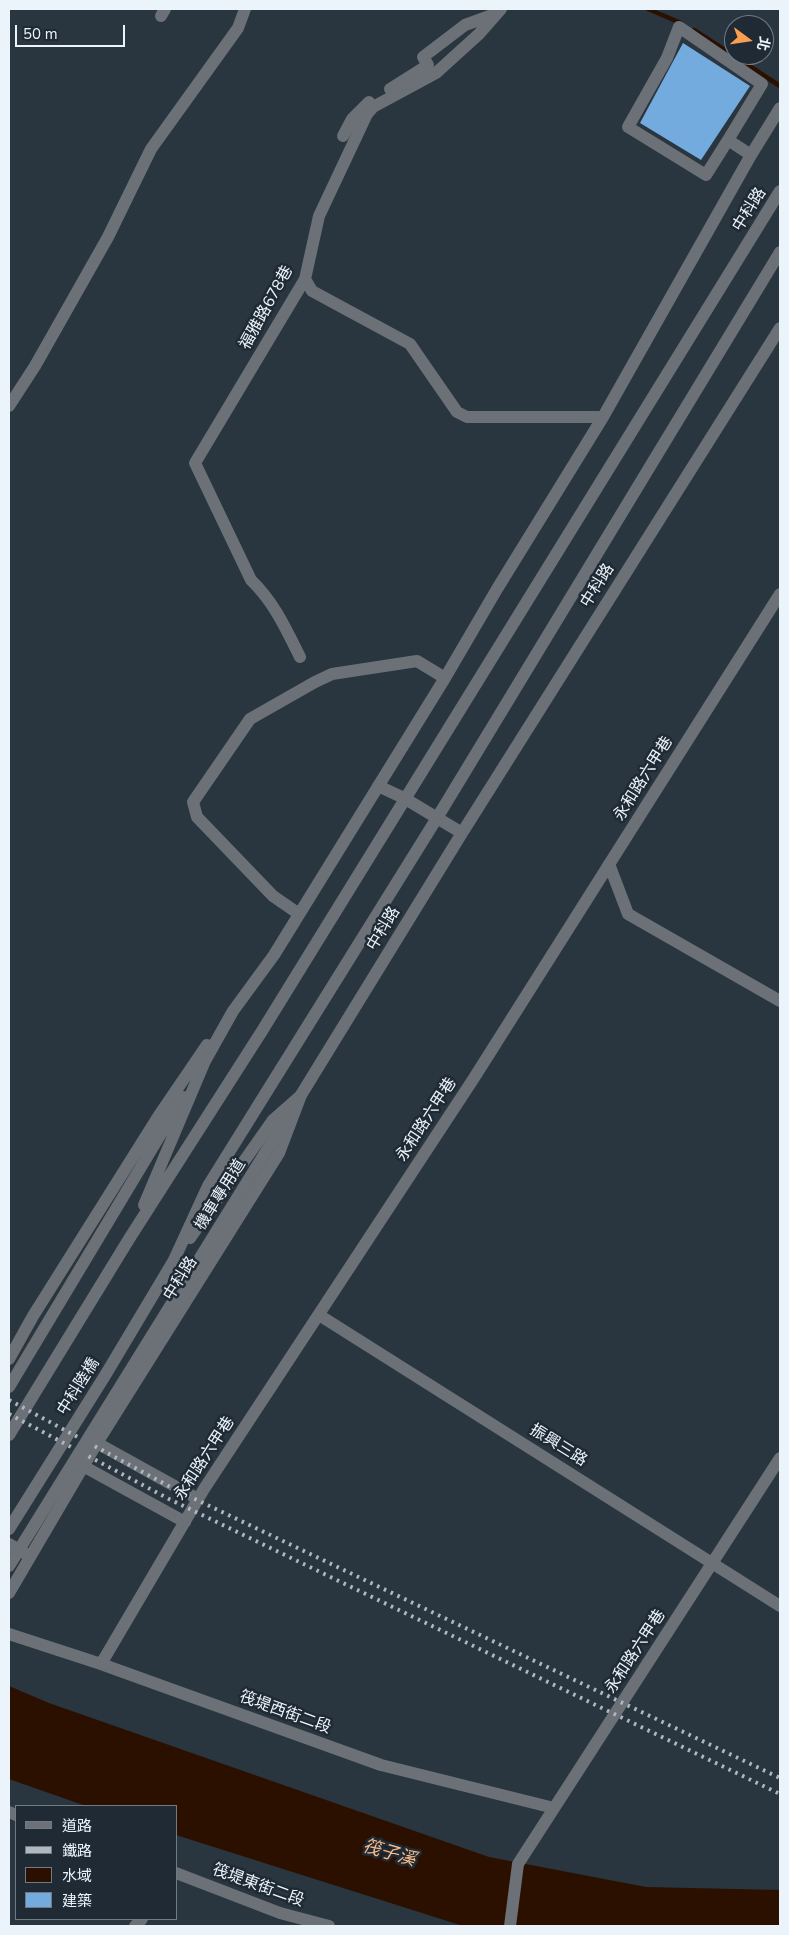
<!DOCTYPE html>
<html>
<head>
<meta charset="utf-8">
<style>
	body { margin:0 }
	#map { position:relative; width:789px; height:1935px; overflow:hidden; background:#29353f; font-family:"Nunito Sans","Noto Sans TC",sans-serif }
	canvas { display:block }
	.frame { position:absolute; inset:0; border:10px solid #ecf4fb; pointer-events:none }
	.legend { position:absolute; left:15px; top:1805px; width:162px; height:115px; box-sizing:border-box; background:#1f2a35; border:1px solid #717b84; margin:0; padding:6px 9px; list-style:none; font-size:15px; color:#ecf4fb }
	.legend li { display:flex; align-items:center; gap:10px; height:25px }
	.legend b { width:25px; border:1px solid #717b84 }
	.north { position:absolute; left:724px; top:15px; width:50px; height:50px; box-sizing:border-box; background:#1f2a35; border:1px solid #717b84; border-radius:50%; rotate:104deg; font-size:14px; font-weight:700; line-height:20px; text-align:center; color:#ecf4fb }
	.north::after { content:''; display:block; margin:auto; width:18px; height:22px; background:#fb9e50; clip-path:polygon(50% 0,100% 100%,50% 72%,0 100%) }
	.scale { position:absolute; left:15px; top:25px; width:110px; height:22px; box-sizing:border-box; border:2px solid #ecf4fb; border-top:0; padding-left:6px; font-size:15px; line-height:18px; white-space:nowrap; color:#ecf4fb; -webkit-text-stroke:4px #1f2a35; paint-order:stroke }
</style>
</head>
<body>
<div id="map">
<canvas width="789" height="1935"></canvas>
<div class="frame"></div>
<ul class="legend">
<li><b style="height:6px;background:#6c7177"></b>道路</li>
<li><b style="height:6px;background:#afb8c0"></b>鐵路</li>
<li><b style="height:14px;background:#2b1000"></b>水域</li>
<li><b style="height:14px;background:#74abde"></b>建築</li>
</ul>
<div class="north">北</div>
<div class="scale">50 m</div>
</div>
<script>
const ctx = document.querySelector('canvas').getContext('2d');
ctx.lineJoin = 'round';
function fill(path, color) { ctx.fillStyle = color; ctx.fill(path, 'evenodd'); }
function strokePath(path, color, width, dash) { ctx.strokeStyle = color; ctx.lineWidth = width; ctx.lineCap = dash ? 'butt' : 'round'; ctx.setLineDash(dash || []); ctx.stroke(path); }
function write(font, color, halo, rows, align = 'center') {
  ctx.font = font + ' "Nunito Sans","Noto Sans TC",sans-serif'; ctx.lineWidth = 5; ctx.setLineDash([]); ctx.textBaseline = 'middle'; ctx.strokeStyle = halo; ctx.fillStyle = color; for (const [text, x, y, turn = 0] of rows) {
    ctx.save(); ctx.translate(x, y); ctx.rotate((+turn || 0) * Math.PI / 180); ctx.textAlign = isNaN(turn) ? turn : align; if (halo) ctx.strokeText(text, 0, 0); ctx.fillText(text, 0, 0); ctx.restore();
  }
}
fill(new Path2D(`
	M9 1686 49 1703 489 1857 646 1887 780 1890V1926H463L176 1835V1806H86L9 1779Z`), '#2b1000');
strokePath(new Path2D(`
	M648 9 681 23
	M694 30 780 86`), '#2b1000', 4.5);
fill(new Path2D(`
	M683 43 750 86 701 160 640 123Z`), '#74abde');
strokePath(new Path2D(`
	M161 16 165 9
	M390 89 428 65 423 57 465 25 495 14
	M343 136 352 119 369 102
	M728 140 762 84 679 27 667 58 628 127 706 175 728 140 751 155
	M305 279 312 291 410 344 457 412 467 417H603
	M9 406 35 366 108 237 151 149 238 28 245 9
	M300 657C286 629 274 602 251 580L195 463 305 279 319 216 367 114 373 107 436 73 479 34 501 9
	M378 786 404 798 462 833
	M609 864 628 914 780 1001
	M299 914 273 896 197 817 193 802 250 719 315 682 332 674 417 661 445 678
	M144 1205 205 1061 233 1011 274 955 445 678 497 589 603 417 751 155 780 108
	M190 1238 273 1120 298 1098
	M319 1315 780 1606
	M9 1359 33 1316 158 1117 207 1045
	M9 1387 183 1097
	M9 1435 129 1239 262 1031 780 191
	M97 1443 198 1499
	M83 1466 185 1522
	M9 1529 106 1374 174 1260 208 1186 437 818 780 252
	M9 1544 28 1555
	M9 1593 97 1443 279 1153 301 1095 462 833 780 328
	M9 1634 101 1664 381 1765 554 1808
	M101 1664 204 1489 474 1078 780 594
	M9 1812 16 1815
	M176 1873 280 1913 329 1926
	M135 1926 142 1919
	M510 1926 518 1864 780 1458`), '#6c7177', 12);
strokePath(new Path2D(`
	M9 1400 176 1490 780 1778
	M9 1414 169 1499 780 1794`), '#afb8c0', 4, [2.5, 5]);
strokePath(new Path2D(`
	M9 1566 301 1095`), '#6c7177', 12);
write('16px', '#ecf4fb', '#1f2a35', [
	["中科路",750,210,-58],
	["福雅路678巷",267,308,-61],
	["中科路",598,586,-58],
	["永和路六甲巷",644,779,-58],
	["中科路",384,929,-59],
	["永和路六甲巷",427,1120,-57],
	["機車專用道",221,1195,-58],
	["中科路",181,1279,-58],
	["中科陸橋",79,1387,-58],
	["振興三路",558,1446,32],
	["永和路六甲巷",205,1459,-57],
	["永和路六甲巷",636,1652,-57],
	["筏堤西街二段",285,1713,20],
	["筏堤東街二段",258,1886,20]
]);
write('italic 18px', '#febd8a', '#1f2a35', [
	["筏子溪",389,1854,16]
]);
</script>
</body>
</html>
